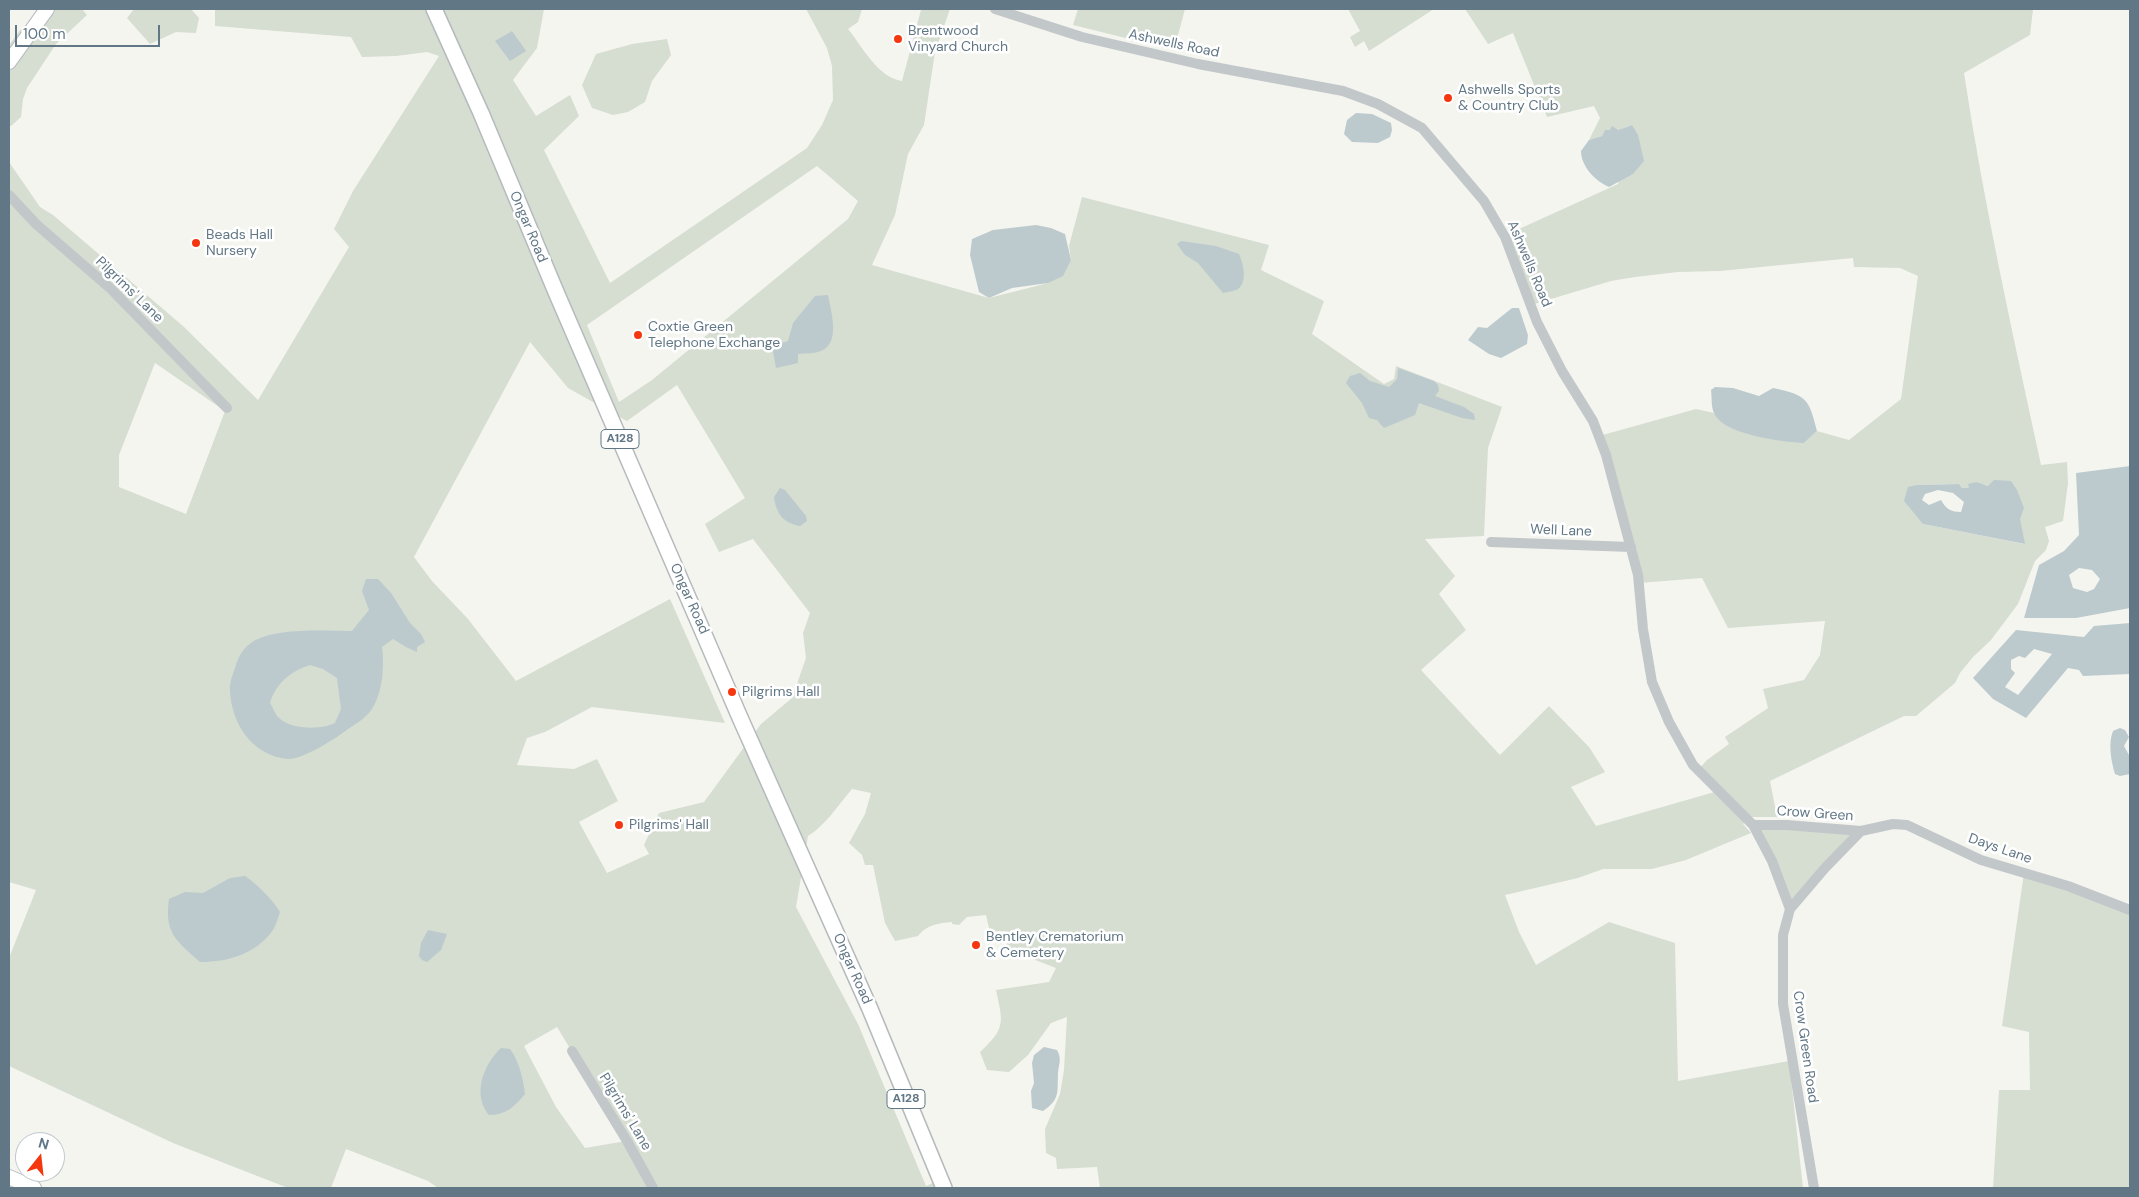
<!DOCTYPE html>
<html>
<head>
<meta charset="utf-8">
<style>
	body { margin:0 }
	#map { position:relative; width:2139px; height:1197px; overflow:hidden; background:#f5f5f0; font-family:"DM Sans",sans-serif }
	canvas { display:block }
	.frame { position:absolute; inset:0; border:10px solid #617785; pointer-events:none }
	.north { position:absolute; left:15px; top:1132px; width:50px; height:50px; box-sizing:border-box; background:#fff; border:1px solid #c0c9ce; border-radius:50%; rotate:16deg; font-size:14px; font-weight:700; line-height:20px; text-align:center; color:#617785 }
	.north::after { content:''; display:block; margin:auto; width:18px; height:22px; background:#f53710; clip-path:polygon(50% 0,100% 100%,50% 72%,0 100%) }
	.scale { position:absolute; left:15px; top:25px; width:145px; height:22px; box-sizing:border-box; border:2px solid #617785; border-top:0; padding-left:6px; font-size:15px; line-height:18px; white-space:nowrap; color:#617785; -webkit-text-stroke:4px #fff; paint-order:stroke }
</style>
</head>
<body>
<div id="map">
<canvas width="2139" height="1197"></canvas>
<div class="frame"></div>
<div class="north">N</div>
<div class="scale">100 m</div>
</div>
<script>
const ctx = document.querySelector('canvas').getContext('2d');
ctx.lineJoin = 'round';
function fill(path, color) { ctx.fillStyle = color; ctx.fill(path, 'evenodd'); }
function strokePath(path, color, width, dash) { ctx.strokeStyle = color; ctx.lineWidth = width; ctx.lineCap = dash ? 'butt' : 'round'; ctx.setLineDash(dash || []); ctx.stroke(path); }
function write(font, color, halo, rows, align = 'center') {
  ctx.font = font + ' "DM Sans",sans-serif'; ctx.lineWidth = 5; ctx.setLineDash([]); ctx.textBaseline = 'middle'; ctx.strokeStyle = halo; ctx.fillStyle = color; for (const [text, x, y, turn = 0] of rows) {
    ctx.save(); ctx.translate(x, y); ctx.rotate((+turn || 0) * Math.PI / 180); ctx.textAlign = isNaN(turn) ? turn : align; if (halo) ctx.strokeText(text, 0, 0); ctx.fillText(text, 0, 0); ctx.restore();
  }
}
fill(new Path2D(`
	M46 9H82L87 15 56 44 27 88 23 99 21 117 11 126 9 125V45L21 29 29 32Z
	M134 9H191L199 18 196 33 176 32 150 44 127 18Z
	M221 9H544L537 48 513 80 536 116 570 95 579 116 544 150 610 283 807 148 822 125 833 100 832 66 827 48 806 9H862L858 22 848 29C862 46 878 78 902 81L921 10 916 9H950L935 52 924 125 908 154 895 215 872 265 989 298 1048 283 1071 260 1069 246 1082 197 1269 245 1261 270 1324 301 1312 334 1384 384 1394 379 1396 366 1502 407 1488 448 1484 536 1425 539 1455 576 1439 594 1466 630 1421 670 1500 755 1549 706 1589 747 1605 772 1571 787 1596 826 1718 791 1698 770 1707 760 1729 744 1725 737 1768 708 1763 689 1804 680 1820 655 1825 621 1728 628 1702 578 1639 583 1599 436 1696 409 1714 413C1732 438 1776 438 1804 443L1817 431 1849 440 1901 399 1918 276 1900 268 1854 267 1853 258 1720 271 1678 272 1635 277 1611 281 1531 305 1505 237 1519 229 1618 184 1632 125 1618 130 1605 131 1602 136 1589 140 1600 118 1594 106 1547 117 1513 33 1488 44 1465 9H2033L2030 35 1964 73C1984 205 2013 335 2041 465L2067 462 2068 483 2063 521 2045 527 2049 541 2046 550 2035 561 2018 604 1991 640 1973 657 1960 673 1955 683 1916 716H1904L1770 781 1777 817H1750L1743 824 1751 833 1686 860 1652 869H1603L1578 878 1505 895 1519 932 1536 965 1609 922 1675 943 1678 1081 1789 1061 1803 1188H1100L1097 1167 1057 1169 1056 1158 1046 1153 1045 1129 1060 1094 1064 1070 1067 1017 1051 1023 1028 1055 1009 1072 987 1070 980 1052C1006 1028 1003 1023 996 990L1049 982 1056 968 1007 949 1006 932 1000 931 990 932 986 915 967 917 959 925 952 924V922C939 923 926 925 918 936L895 941 885 923 873 865H865L862 855 849 843 865 814 871 793 852 789C839 804 825 826 808 836L796 907 858 1024 926 1186 940 1180 944 1188H438L428 1181 346 1149 331 1188H288L173 1143 9 1066V958L36 890 9 882V162L40 207 53 215 183 326 258 400 349 247 334 229 353 191 439 56 427 52 396 56 362 57 351 37 215 26V10ZM817 166 858 201 848 219 652 380 619 402 587 325ZM530 342 568 388 627 421 677 385 745 498 705 524 719 552 753 539 810 613 803 633 806 658 792 698 761 724 704 802 659 813 644 845 649 854 607 873 579 822 618 801 597 759 574 769 517 765 527 738 545 732 592 707 725 723 670 599 516 681 468 619 432 581 414 557ZM155 363 225 411 186 514 119 487V455ZM1977 482 1988 486 2024 544 1923 524 1917 485 1959 484 1962 488H1969ZM557 1027 626 1141 585 1148 556 1107 524 1046Z
	M1078 9H1185L1174 50 1073 25Z
	M1348 9H1434L1369 51 1364 41 1355 47 1350 37 1360 31Z
	M667 39 671 55 652 81 645 102 628 112 613 115 592 108 582 85 596 54 632 44Z
	M1753 825 1861 831 1790 909Z
	M2024 873 2130 910V1188H1993L1999 1090H2030L2029 1032 2002 1026Z`), '#d6ddd1');
fill(new Path2D(`
	M512 31 526 51 510 61 495 41Z
	M1356 113 1372 114 1391 123 1392 130 1390 137 1378 143 1352 142 1344 134 1347 120Z
	M1632 125 1638 135 1644 161 1633 174 1609 187C1595 181 1581 166 1581 151L1589 140 1602 136 1605 130H1610L1612 126 1618 130Z
	M1036 225 1051 228 1065 234 1071 260 1063 276 1048 283 1012 288 989 298 979 292 970 255 972 239 993 230Z
	M1181 241 1216 246 1239 254C1243 263 1248 282 1238 289 1235 291 1227 292 1223 293L1198 263 1185 255 1177 244Z
	M828 295C831 312 842 346 818 352 812 354 805 353 798 354V363L776 368 772 346 788 341 793 323 815 296Z
	M1512 308H1519L1528 335 1527 344 1501 358 1489 354 1468 340 1478 327 1487 328Z
	M1398 368 1434 381 1438 385 1439 391 1435 396 1464 407 1474 414 1475 420 1462 418 1419 403 1415 415 1384 428 1377 420 1369 418 1362 403 1346 383 1350 376 1360 373 1370 381 1389 387 1397 379Z
	M1715 387 1733 388 1759 396 1773 388C1806 395 1809 398 1817 431L1804 443C1784 442 1723 435 1714 413 1711 407 1712 397 1711 390Z
	M2130 466V608L2076 618H2024L2039 565 2064 551 2079 535 2076 473ZM2079 568 2092 570 2100 579 2094 589 2087 592 2073 588 2069 575Z
	M1994 480 2011 481 2017 490 2024 508 2020 519 2025 544 1923 524 1904 501 1908 487 1917 485 1959 484 1962 488H1969L1968 484 1977 482 1988 486ZM1938 490 1953 493 1964 502 1961 512C1951 512 1946 509 1941 500L1929 505 1922 500 1925 494Z
	M780 488 785 490 806 516 807 521 800 526C783 523 776 513 774 497Z
	M366 579H378L391 593 410 623 421 634 425 642 417 647V652L406 647 393 639 382 647C385 667 382 701 367 715 361 721 354 725 348 729 337 738 302 760 288 759 252 756 231 723 230 690 229 683 233 674 235 668 238 658 242 649 251 643 274 627 326 631 352 631L369 610 362 591ZM310 665 323 669 337 678 341 709 335 723C321 730 290 730 278 717 275 714 273 707 270 703 276 683 291 671 310 665Z
	M2130 623V674L2083 676 2079 670 2068 668 2026 718 1993 699 1973 678 2016 630 2084 637 2094 626ZM2034 649 2052 654 2018 695 2005 687 2015 673 2011 669V660L2019 656 2025 658Z
	M2120 728 2125 730 2129 737 2124 746 2130 757V774L2120 776 2115 774C2111 761 2108 743 2113 731Z
	M245 876C257 884 272 899 280 912 278 918 276 925 273 930 256 954 228 962 200 962 177 941 164 934 169 899L185 892 203 893 230 878Z
	M428 930 447 934 441 950 427 962 422 960 419 956 421 943Z
	M1044 1047 1057 1050C1062 1059 1059 1063 1058 1073 1057 1091 1061 1099 1043 1111L1032 1108 1031 1091 1034 1083 1032 1063 1034 1055Z
	M501 1048 510 1049C519 1061 523 1078 525 1094 514 1107 506 1115 489 1115 472 1095 483 1065 501 1048Z`), '#bccace');
const secondary = new Path2D(`
	M9 62 47 9
	M9 1177 34 1188`);
const primary = new Path2D(`
	M434 9 481 113 556 292 741 720 870 1009 944 1188`);
strokePath(secondary, '#b6bcc0', 16);
strokePath(primary, '#b5babd', 18);
strokePath(new Path2D(`
	M995 9 1082 37 1198 64 1343 91 1378 104 1422 128 1484 201 1505 237 1537 322 1562 371 1593 421 1606 455 1638 575 1643 629 1652 682 1669 722 1693 765 1753 825
	M9 195 36 224 111 289 227 408
	M1491 542 1631 547
	M1861 831 1893 824 1907 825 1981 860 2068 886 2130 910
	M1790 909 1772 861 1753 825H1787L1861 831 1825 868 1790 909 1783 935V1004L1814 1188
	M572 1051 627 1141 653 1188`), '#c2c7ca', 10);
strokePath(secondary, '#fff', 14);
strokePath(primary, '#fff', 15);
for (const [x, y, r, color] of [
	[898,39,5,"#f53710"],
	[1448,98,5,"#f53710"],
	[196,243,5,"#f53710"],
	[638,335,5,"#f53710"],
	[732,692,5,"#f53710"],
	[619,825,5,"#f53710"],
	[976,945,5,"#f53710"]
]) { const dot = new Path2D(); dot.arc(x, y, r, 0, 2 * Math.PI); ctx.fillStyle = color; ctx.fill(dot); strokePath(dot, '#fff', 2); }
for (const [x, y, w] of [
	[620,439,38],
	[906,1099,38]
]) { const box = new Path2D(); box.roundRect(x - w / 2, y - 9.5, w, 19, 4); ctx.fillStyle = '#fff'; ctx.fill(box); strokePath(box, '#617785', 1); }
write('bold 12px', '#617785', null, [
	["A128",620,439],
	["A128",906,1099]
]);
write('14px', '#617785', '#fff', [
	["Brentwood",908,31],
	["Vinyard Church",908,47],
	["Ashwells Sports",1458,90],
	["& Country Club",1458,106],
	["Beads Hall",206,235],
	["Nursery",206,251],
	["Coxtie Green",648,327],
	["Telephone Exchange",648,343],
	["Pilgrims Hall",742,692],
	["Pilgrims' Hall",629,825],
	["Bentley Crematorium",986,937],
	["& Cemetery",986,953]
], 'left');
write('14px', '#617785', '#fff', [
	["Ashwells Road",1174,44,12],
	["Ongar Road",528,227,67],
	["Ashwells Road",1529,264,67],
	["Pilgrims' Lane",129,290,44],
	["Well Lane",1561,531,2],
	["Ongar Road",689,599,66],
	["Crow Green",1815,814,4],
	["Days Lane",2000,849,19],
	["Ongar Road",852,969,66],
	["Crow Green Road",1805,1047,82],
	["Pilgrims' Lane",625,1112,59]
]);
</script>
</body>
</html>
